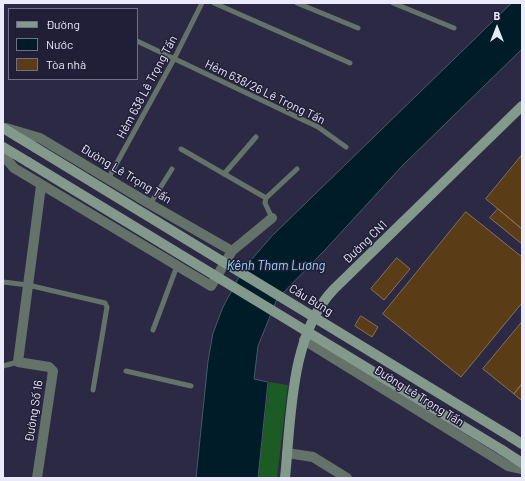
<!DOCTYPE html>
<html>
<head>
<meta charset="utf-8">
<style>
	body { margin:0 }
	#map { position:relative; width:525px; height:481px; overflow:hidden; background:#2b2943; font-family:Barlow,sans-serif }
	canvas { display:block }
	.frame { position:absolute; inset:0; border:4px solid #eaeafb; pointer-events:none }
	.legend { position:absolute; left:8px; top:8px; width:130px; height:72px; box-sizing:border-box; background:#211f38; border:1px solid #717086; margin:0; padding:5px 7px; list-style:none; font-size:12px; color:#eaeafb }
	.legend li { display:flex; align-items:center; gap:8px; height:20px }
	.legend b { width:20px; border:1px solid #717086 }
	.north { position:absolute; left:477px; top:8px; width:40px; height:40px; -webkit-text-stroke:3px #211f38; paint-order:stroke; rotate:0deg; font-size:11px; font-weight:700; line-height:16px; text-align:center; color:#eaeafb }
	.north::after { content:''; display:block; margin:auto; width:14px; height:18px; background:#eaeafb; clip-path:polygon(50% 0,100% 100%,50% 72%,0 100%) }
</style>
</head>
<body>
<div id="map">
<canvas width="525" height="481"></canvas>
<div class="frame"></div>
<ul class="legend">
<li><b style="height:5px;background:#82998c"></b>Đường</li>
<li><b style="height:11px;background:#001c29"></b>Nước</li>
<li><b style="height:11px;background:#5a3c17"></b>Tòa nhà</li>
</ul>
<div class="north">B</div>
</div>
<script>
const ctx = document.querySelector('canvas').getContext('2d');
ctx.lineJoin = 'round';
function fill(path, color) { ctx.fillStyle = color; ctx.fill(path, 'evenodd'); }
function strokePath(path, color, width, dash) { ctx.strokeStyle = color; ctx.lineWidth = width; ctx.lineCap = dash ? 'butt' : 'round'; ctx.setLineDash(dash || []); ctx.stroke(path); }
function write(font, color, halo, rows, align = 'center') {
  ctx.font = font + ' Barlow,sans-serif'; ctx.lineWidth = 3; ctx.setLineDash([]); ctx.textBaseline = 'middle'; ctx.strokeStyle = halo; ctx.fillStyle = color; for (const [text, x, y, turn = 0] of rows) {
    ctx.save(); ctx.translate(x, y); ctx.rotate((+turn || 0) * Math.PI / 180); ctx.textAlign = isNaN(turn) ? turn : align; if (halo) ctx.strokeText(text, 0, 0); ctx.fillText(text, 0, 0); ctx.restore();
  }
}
fill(new Path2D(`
	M269 382 288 385 277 478H258Z`), '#1c5c24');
const water = new Path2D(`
	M512 3H522V49L403 165 324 251 277 299 258 346 254 379 268 382 258 478H196L208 361 213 333 223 307 239 277 251 260 272 236Z`);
fill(water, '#001c29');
strokePath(water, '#465a68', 1);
const building = new Path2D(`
	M522 155V229L486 199Z
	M498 209 522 229V244L490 218Z
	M466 212 522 257V303L461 377 383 314Z
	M397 258 410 269 384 300 371 289Z
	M361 316 378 327 372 337 355 326Z
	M522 322V384L514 394 483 369Z
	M522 384V401L514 394Z`);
fill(building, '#5a3c17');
strokePath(building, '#897258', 1);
strokePath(new Path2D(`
	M214 3 350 63
	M297 3 358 28
	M393 3 454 28
	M137 41 318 127 346 147
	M181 149 266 198
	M224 174 256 137
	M108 179 174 59 202 3
	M150 204 172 169
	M272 218 265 203 266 198 297 169
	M3 282 28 285 105 303 107 307 93 390
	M153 330 177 266
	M3 366 18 362
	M126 371 191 386`), '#64726a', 5);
strokePath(new Path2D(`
	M6 128 40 138 150 204 232 251
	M3 155 14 168 211 286 232 251 272 218
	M304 340 508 466 522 469
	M287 453 313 457 347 478
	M37 478 53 371 49 367 18 362 41 186`), '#64726a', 10);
strokePath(new Path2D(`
	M3 128 36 148
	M3 147 28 162
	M511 437 522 444
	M502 450 522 463
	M285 478C291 419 290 334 334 289L522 106`), '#82998c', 10);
strokePath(new Path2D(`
	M36 148 511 437
	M28 162 502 450`), '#82998c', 10);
write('12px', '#eaeafb', '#211f38', [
	["Hẻm 638 Lê Trọng Tấn",147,87,-62],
	["Hẻm 638/26 Lê Trọng Tấn",265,92,26],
	["Đường Lê Trọng Tấn",126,174,31],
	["Đường CN1",365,242,-44],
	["Cầu Bưng",311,300,31],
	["Đường Lê Trọng Tấn",419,396,32],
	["Đường Số 16",34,411,-81]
]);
write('italic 13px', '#92d8fa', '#211f38', [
	["Kênh Tham Lương",276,266]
]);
</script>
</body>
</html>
